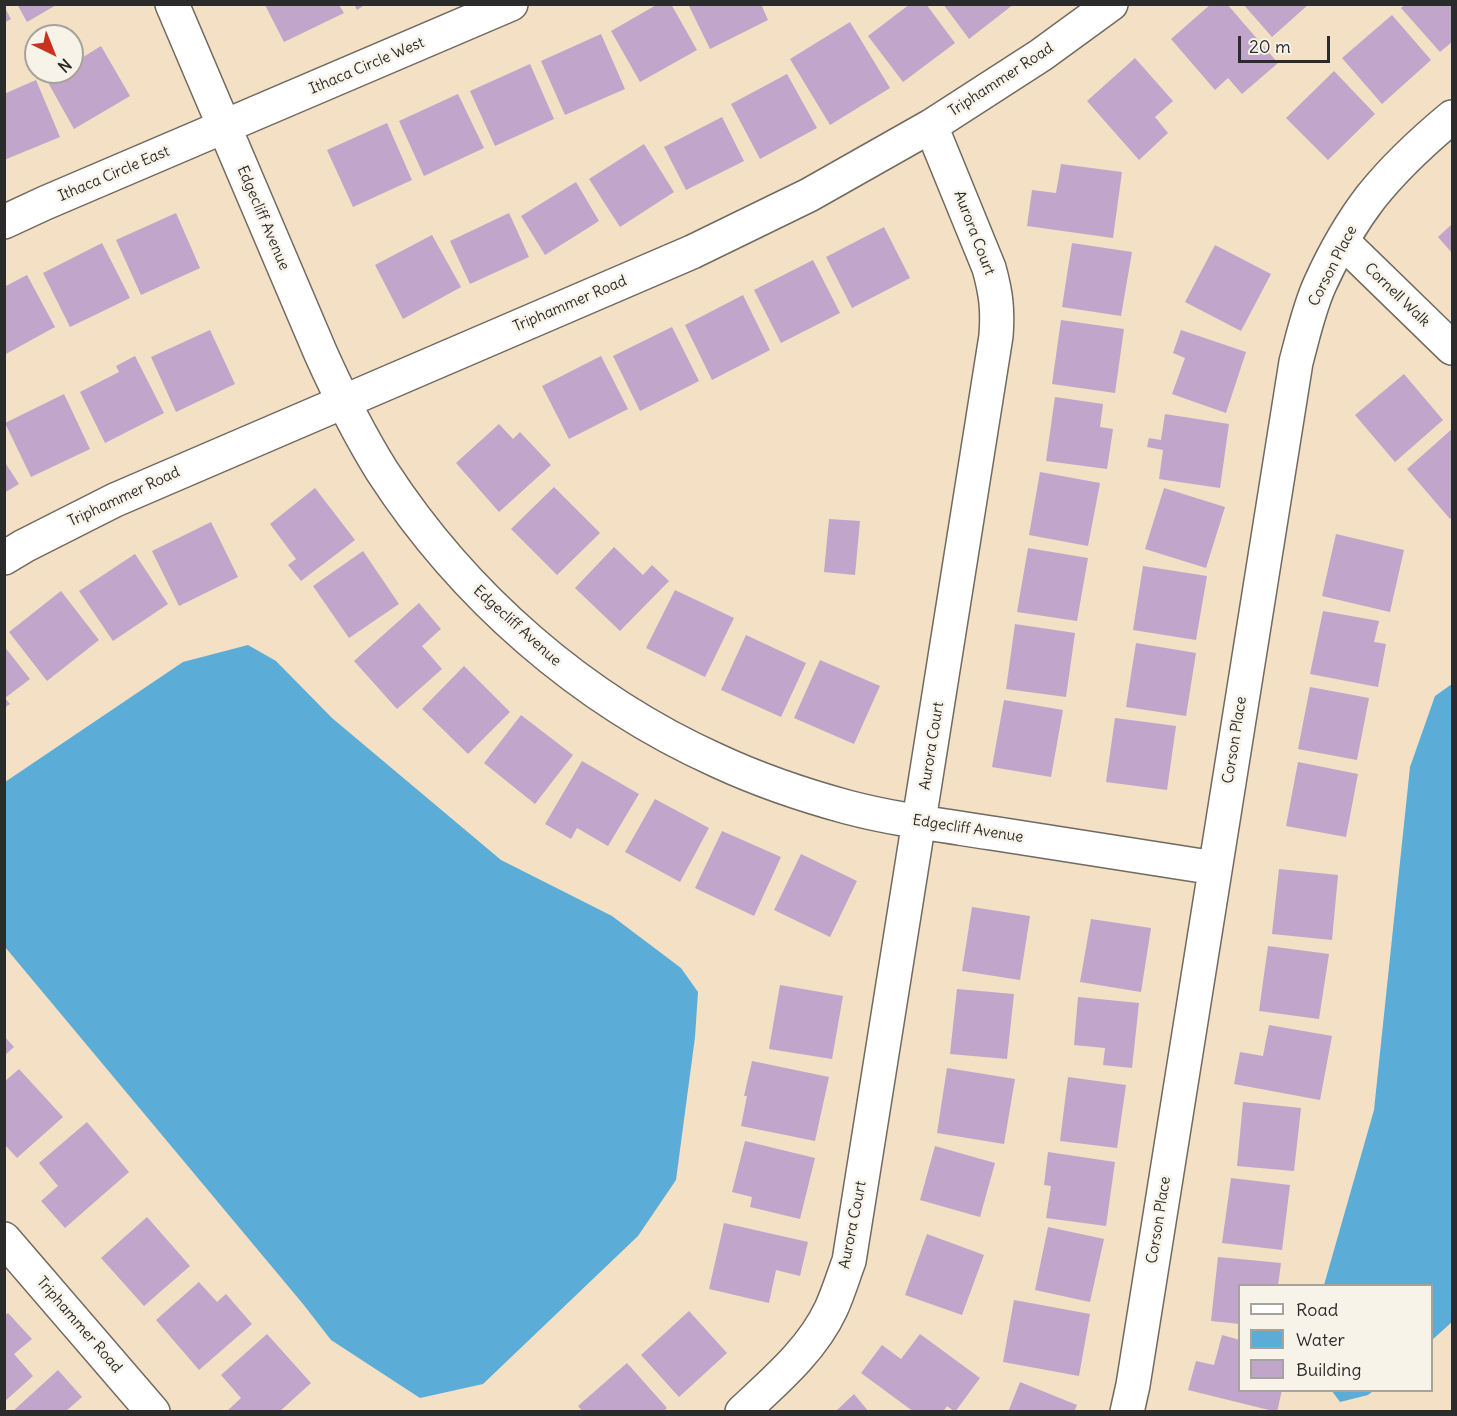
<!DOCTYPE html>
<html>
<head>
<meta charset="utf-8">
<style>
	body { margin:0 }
	#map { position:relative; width:1457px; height:1416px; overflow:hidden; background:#f3e0c5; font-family:Delius,sans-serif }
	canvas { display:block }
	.frame { position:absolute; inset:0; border:6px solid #2b2b2b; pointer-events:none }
	.legend { position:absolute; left:1238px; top:1284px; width:195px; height:108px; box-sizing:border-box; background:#f7f3e8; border:2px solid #a5a39c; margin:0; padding:8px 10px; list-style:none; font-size:18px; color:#2b2b2b }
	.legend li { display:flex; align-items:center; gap:12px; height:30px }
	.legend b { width:30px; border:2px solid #a5a39c }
	.north { position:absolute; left:24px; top:24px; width:60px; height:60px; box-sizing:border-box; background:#f7f3e8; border:2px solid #a5a39c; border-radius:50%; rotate:137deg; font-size:16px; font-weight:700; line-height:24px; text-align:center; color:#2b2b2b }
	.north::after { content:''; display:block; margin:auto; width:21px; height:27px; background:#c8321e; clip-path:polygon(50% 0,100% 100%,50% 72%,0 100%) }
	.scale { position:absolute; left:1238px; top:36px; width:92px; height:27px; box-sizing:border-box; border:3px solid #2b2b2b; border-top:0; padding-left:8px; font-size:18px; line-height:21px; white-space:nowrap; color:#2b2b2b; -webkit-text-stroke:4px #f7f3e8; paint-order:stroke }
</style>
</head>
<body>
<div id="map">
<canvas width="1457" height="1416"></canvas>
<div class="frame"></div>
<ul class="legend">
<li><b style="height:8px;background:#fff"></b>Road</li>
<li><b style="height:16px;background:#5bacd6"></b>Water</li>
<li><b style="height:16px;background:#c2a5cb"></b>Building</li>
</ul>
<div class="north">N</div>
<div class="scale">20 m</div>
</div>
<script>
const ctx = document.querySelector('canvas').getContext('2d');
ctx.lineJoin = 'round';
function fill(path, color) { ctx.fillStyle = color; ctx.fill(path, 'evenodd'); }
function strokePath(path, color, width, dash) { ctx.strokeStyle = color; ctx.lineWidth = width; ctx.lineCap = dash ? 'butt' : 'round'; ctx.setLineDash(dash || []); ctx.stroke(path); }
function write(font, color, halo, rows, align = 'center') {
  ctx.font = font + ' Delius,sans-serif'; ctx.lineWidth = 5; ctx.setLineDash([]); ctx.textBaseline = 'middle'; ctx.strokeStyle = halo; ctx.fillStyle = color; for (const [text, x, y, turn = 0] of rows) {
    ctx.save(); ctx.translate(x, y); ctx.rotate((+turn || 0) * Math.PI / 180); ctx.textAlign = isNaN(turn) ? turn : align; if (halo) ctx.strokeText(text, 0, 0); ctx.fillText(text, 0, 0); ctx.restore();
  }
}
fill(new Path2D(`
	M248 645 276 661 332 718 501 860 612 916 681 968 698 992 695 1037 676 1180 638 1236 483 1384 420 1398 331 1340 303 1304 5 947V782L183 662Z
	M1452 684V1322L1432 1340V1286L1324 1285 1374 1110 1410 767 1435 696Z
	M1332 1391H1373L1368 1395 1340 1402Z`), '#5bacd6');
fill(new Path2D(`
	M17 4H58L27 22Z
	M354 4H366L357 10Z
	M658 4H671L697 50 640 82 611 31Z
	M688 4H761L768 20 710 49Z
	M910 4H926L955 43 903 82 868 36Z
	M943 4H1014L969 39Z
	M1211 4H1227L1278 63 1242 94 1228 78 1215 90 1171 39Z
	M1243 4H1309L1272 37Z
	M1406 4H1452V42L1440 52 1401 8Z
	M265 5H339L344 13 284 42Z
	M4 6 11 19 4 23Z
	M1392 15 1431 60 1382 104 1342 58Z
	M850 22 890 88 830 125 790 59Z
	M601 34 625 89 565 115 541 61Z
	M101 46 130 96 74 129 46 79 58 72H72V64Z
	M1135 58 1173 101 1155 117 1168 133 1139 160 1087 101Z
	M530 64 554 119 495 146 470 91Z
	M1334 71 1375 114 1328 160 1286 118Z
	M787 74 817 128 760 159 731 104Z
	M36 80 60 137 4 160V94Z
	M458 94 484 148 424 176 399 121Z
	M722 117 744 161 686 190 664 147Z
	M387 123 412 180 353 207 327 150Z
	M644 144 674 192 620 227 589 179Z
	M1061 164 1122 172 1113 238 1027 226 1032 190 1056 193Z
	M576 182 599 221 545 255 521 216Z
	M176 213 200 268 141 295 116 240Z
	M509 213 529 257 470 284 450 241Z
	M1452 224V253L1438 237Z
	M884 227 910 278 852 308 826 257Z
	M432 235 461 287 403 319 375 265Z
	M102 243 130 298 70 327 43 273Z
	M1072 243 1132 252 1121 316 1062 307Z
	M1215 245 1271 274 1241 331 1185 302Z
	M813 260 840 313 781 343 754 290Z
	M27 275 55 327 4 355V287Z
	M743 295 770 350 712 380 685 325Z
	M1061 320 1124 329 1115 393 1052 384Z
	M672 327 699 381 640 411 613 356Z
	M210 330 235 384 176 412 151 357Z
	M1181 330 1246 352 1226 413 1172 394 1185 358 1173 353Z
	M135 356 164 413 105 443 80 392 119 372 116 366Z
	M601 356 628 409 569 439 542 386Z
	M1404 374 1443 420 1395 462 1355 415Z
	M64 394 90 449 31 477 5 423Z
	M1055 397 1103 404 1100 427 1113 429 1107 469 1046 461Z
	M1165 414 1229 424 1220 488 1159 479 1163 450 1147 447 1149 438 1161 440Z
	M499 424 513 439 520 432 551 465 499 512 456 463Z
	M1452 429V517L1450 519 1407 469Z
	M4 461 19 484 4 493Z
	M1040 472 1100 483 1088 546 1029 535Z
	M554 487 600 533 557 575 511 529Z
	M315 488 355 540 301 581 288 565 296 559 270 524Z
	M1164 488 1225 507 1206 568 1145 549Z
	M829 519 860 521 855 575 824 572Z
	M211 522 238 577 179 606 152 551Z
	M1336 534 1404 550 1390 612 1322 596Z
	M614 547 643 575 652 565 669 581 620 631 575 588Z
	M1028 548 1088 558 1077 621 1017 612Z
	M363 551 399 604 349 638 313 586Z
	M135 554 168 604 113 641 79 591Z
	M1143 566 1207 576 1196 640 1133 630Z
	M675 590 734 618 705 677 646 648Z
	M61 591 99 640 47 681 9 632Z
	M419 603 441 629 422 646 442 669 397 709 354 661Z
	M1323 611 1379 621 1374 642 1386 644 1378 687 1310 674Z
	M1015 624 1075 633 1066 697 1006 689Z
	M746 635 806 663 781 717 721 690Z
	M1136 643 1196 653 1186 716 1126 707Z
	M4 646 30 679 5 698 10 704 4 708Z
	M820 660 880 686 854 744 794 718Z
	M464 666 510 712 468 754 422 709Z
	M1310 687 1369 698 1357 760 1298 749Z
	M1004 700 1063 710 1051 777 992 767Z
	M521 715 573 755 535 804 484 763Z
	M1115 718 1176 726 1167 790 1106 782Z
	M582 761 639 794 608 846 577 828 571 839 545 824Z
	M1298 762 1358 774 1346 837 1286 826Z
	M655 799 709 828 680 882 625 852Z
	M722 831 781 857 754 916 695 888Z
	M801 854 857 881 830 937 774 910Z
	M1279 869 1338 875 1332 940 1272 934Z
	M972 907 1030 916 1020 980 962 971Z
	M1091 919 1151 928 1141 992 1080 982Z
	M1268 946 1329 954 1319 1019 1259 1011Z
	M780 985 843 996 832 1059 769 1049Z
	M957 989 1014 994 1007 1059 950 1054Z
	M1078 997 1139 1003 1132 1068 1103 1065 1105 1048 1074 1045Z
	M1269 1025 1332 1036 1320 1100 1234 1084 1240 1052 1263 1056Z
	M4 1036 14 1047 4 1056Z
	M752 1061 829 1077 815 1141 741 1126 747 1096H744Z
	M947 1068 1015 1079 1004 1144 937 1133Z
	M19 1069 63 1117 17 1158 4 1144V1082Z
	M1068 1077 1126 1085 1117 1148 1060 1141Z
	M1243 1102 1301 1108 1294 1171 1237 1166Z
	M87 1122 129 1172 65 1228 41 1201 58 1186 39 1163Z
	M745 1141 815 1158 800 1219 750 1207 752 1197 732 1192Z
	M935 1146 995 1163 980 1217 920 1200Z
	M1048 1152 1115 1162 1106 1226 1046 1218 1051 1186 1044 1185Z
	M1231 1178 1290 1185 1282 1250 1222 1243Z
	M147 1217 190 1266 144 1306 101 1258Z
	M724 1223 808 1242 800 1276 776 1270 769 1303 709 1289Z
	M1048 1227 1104 1239 1090 1302 1035 1290Z
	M927 1234 984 1255 962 1315 905 1295Z
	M1218 1257 1281 1263 1278 1286H1240V1324L1211 1321Z
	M199 1282 217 1302 226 1294 252 1324 199 1370 156 1320Z
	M1014 1300 1090 1314 1079 1376 1003 1362Z
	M689 1311 727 1353 679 1397 641 1355Z
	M8 1313 32 1339 14 1354 33 1376 4 1402V1316Z
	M267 1334 311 1383 279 1412H226L241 1398 221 1375Z
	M920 1334 980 1378 955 1412 947 1406 943 1412H914L861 1373 882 1345 901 1359Z
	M1222 1335 1240 1340V1390H1282L1277 1412 1188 1390 1196 1361 1214 1365Z
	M627 1363 667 1408 663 1412H583L578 1406Z
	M58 1370 82 1397 65 1412H12Z
	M1020 1382 1077 1405 1074 1412H1008Z
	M854 1394 869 1412H835Z`), '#c2a5cb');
const minor = new Path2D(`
	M172 4 321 354C339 394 359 434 382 471 463 596 582 700 718 761 759 780 803 795 847 807 896 820 948 826 998 834 1070 845 1143 857 1215 868
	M4 222 45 203 511 4
	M1342 241 1452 348
	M4 558 24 546 115 500 692 252 809 195 931 126 1041 55 1111 4
	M4 1239 153 1412
	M742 1412C775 1381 812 1350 831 1309 838 1294 843 1277 849 1261L996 336C998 310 996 293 989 268L931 126
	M1127 1412 1133 1385 1296 362C1303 336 1309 308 1320 284 1334 253 1351 223 1371 197 1395 167 1423 141 1452 117`);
strokePath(minor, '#716a61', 36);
strokePath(minor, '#fff', 33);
write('15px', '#2b2b2b', '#f7f3e8', [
	["Ithaca Circle West",367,66,-23],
	["Triphammer Road",1001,80,-33],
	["Ithaca Circle East",114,174,-23],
	["Edgecliff Avenue",263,218,67],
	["Aurora Court",974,233,69],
	["Corson Place",1333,266,-63],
	["Cornell Walk",1397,295,44],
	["Triphammer Road",570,304,-23],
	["Triphammer Road",124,497,-25],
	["Edgecliff Avenue",517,626,42],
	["Corson Place",1235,740,-81],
	["Aurora Court",932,746,-81],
	["Edgecliff Avenue",968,829,9],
	["Corson Place",1159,1220,-81],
	["Aurora Court",853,1225,-79],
	["Triphammer Road",79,1325,49]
]);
</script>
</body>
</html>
